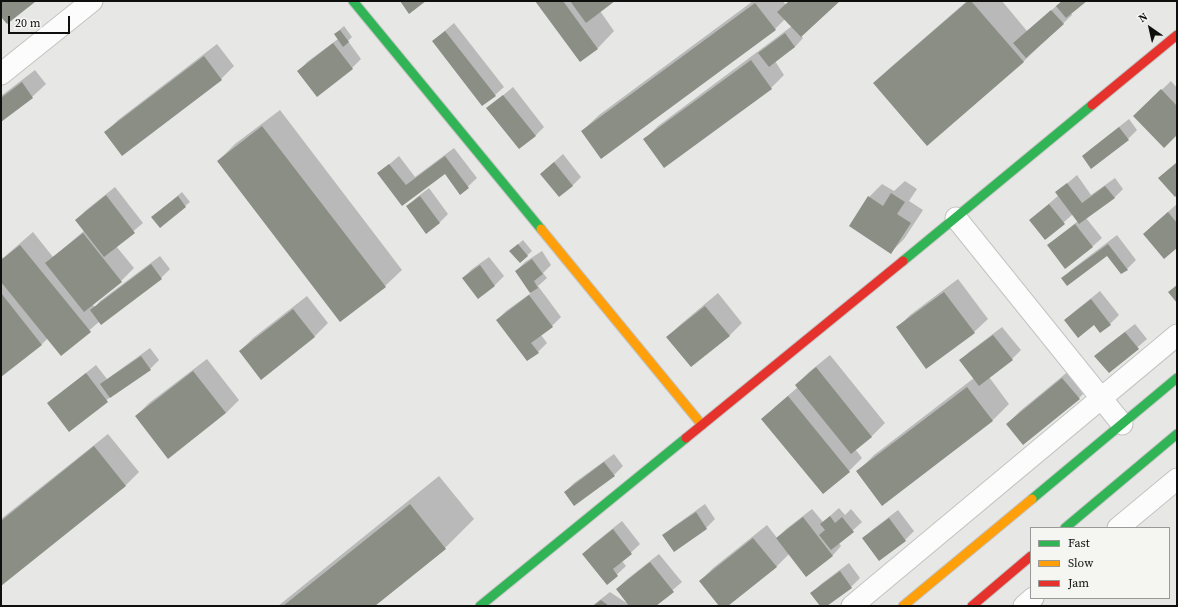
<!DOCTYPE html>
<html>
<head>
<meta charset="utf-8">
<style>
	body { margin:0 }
	#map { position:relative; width:1178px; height:607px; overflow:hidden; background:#e7e8e6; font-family:"Source Serif 4",serif }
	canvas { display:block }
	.frame { position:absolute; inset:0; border:2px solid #0f100e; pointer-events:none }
	.legend { position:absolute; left:1030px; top:527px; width:140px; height:72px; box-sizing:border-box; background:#f5f6f2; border:1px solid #999a97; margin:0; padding:5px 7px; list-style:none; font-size:12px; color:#0f100e }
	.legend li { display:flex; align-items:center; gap:8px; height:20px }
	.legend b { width:20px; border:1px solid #999a97 }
	.north { position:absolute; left:1130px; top:8px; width:40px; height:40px; -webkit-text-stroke:3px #f5f6f2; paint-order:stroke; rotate:326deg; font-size:11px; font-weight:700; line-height:16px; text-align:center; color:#0f100e }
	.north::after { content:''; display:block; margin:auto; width:14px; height:18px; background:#0f100e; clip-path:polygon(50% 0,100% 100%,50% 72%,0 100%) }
	.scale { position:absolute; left:8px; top:16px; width:62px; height:18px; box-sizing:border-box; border:2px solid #0f100e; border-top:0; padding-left:5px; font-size:12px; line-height:14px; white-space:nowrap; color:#0f100e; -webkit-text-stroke:3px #f5f6f2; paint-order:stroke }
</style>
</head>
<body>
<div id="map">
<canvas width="1178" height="607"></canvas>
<div class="frame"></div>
<ul class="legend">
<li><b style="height:5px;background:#30b455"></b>Fast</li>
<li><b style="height:5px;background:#ff9f0a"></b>Slow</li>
<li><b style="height:5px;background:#e5322d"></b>Jam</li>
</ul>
<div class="north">N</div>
<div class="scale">20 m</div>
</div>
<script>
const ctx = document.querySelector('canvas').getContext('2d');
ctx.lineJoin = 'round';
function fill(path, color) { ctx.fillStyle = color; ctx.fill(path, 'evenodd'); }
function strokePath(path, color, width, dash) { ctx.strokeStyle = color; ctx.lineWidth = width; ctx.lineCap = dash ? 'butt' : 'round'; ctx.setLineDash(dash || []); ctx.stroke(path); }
fill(new Path2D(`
	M536 1H614L600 11 614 31 598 48 580 61Z
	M753 1H783L786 5 790 1H838L801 35 803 38 795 47 775 61 784 75 771 88 665 166 645 139 658 126 792 26 785 19 775 29 582 131 599 115Z
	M967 1H1002L1027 31 1061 2 1085 1 1071 13 1072 15 1023 62 874 83 891 67Z
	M454 23 504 87 495 95 433 41Z
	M344 26 352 37 348 41 361 59 352 68 317 95 299 71 307 62 338 39 335 34Z
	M217 44 234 66 221 79 122 155 105 133 118 120Z
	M35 70 46 84 32 97 1 121V96Z
	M1171 81 1177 88V134L1144 107Z
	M513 87 544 127 535 136 488 108Z
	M280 110 402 270 385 286 218 161 235 144Z
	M1129 119 1137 130 1128 139 1091 167 1083 156 1092 148Z
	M454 148 477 178 460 194 445 173 402 204 379 173 399 156 415 177Z
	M563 154 581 177 572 186 541 174Z
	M1077 175 1091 195 1115 178 1123 189 1114 198 1086 218 1102 238 1093 246 1066 267 1049 245 1058 237 1078 221 1073 214 1045 239 1030 220 1059 195 1057 192Z
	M905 181 917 189 909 201 923 210 904 239 891 252 850 226 869 197 882 184 894 191Z
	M115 187 143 223 116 246 134 268 121 281 92 304 95 307 100 301 160 256 170 269 161 278 101 323 100 321 61 355 48 338 41 345 1 376V255L3 258 33 232 53 257 85 230 76 220 85 211Z
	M429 188 448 214 439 223 407 207 416 198Z
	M182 192 190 202 160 226 157 213Z
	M1177 204V247L1144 234 1153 225Z
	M1117 235 1136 260 1127 269 1107 255 1063 278 1071 270Z
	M523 240 532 251 520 262 515 247Z
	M542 251 551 265 543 273 547 278 538 286 561 317 552 326 541 335 547 343 538 352 527 360 497 320 506 311 531 293 516 271 525 262Z
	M489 257 504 276 495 285 478 298 463 278 472 269Z
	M958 279 988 319 974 332 897 328 910 315Z
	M1100 291 1119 315 1110 324 1100 332 1094 324 1065 320 1074 312Z
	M718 293 742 323 729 336 667 337 681 324Z
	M307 296 328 323 315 336 261 378 240 351 253 338Z
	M1135 324 1147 339 1109 372 1096 356 1105 347Z
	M1002 327 1021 350 1012 359 989 377 1009 404 993 420 882 505 857 472 874 455 974 378 961 360 969 352Z
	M150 348 159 360 150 369 114 394 70 430 49 403 58 395 96 365 107 379Z
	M830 355 885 423 872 436 855 449 862 458 849 471 823 492 763 419 776 406 798 387 796 385 809 372Z
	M207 359 239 400 226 413 136 416 149 403Z
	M1076 365 1092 385 1079 398 1007 424 1020 411Z
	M108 434 139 472 126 485 1 585V519Z
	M614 454 623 466 614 475 565 492 574 483Z
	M439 476 474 519 445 548 373 606H278Z
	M705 504 715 519 706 528 674 550 664 536 673 527Z
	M839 508 845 515 851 509 862 522 839 543 841 546 833 555 807 576 789 554 776 567 727 606H720L700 581 713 568 767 525 777 538 786 529 812 509 823 522Z
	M898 510 914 531 905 540 879 560 863 539 872 530Z
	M622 521 640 544 622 561 626 566 607 584 583 554 592 545Z
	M659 554 682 582 654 606H592L610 592 628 604 617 589 626 580Z
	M849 563 860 578 851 587 825 606H821L812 593 821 584Z`), '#0003');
fill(new Path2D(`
	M1 1H35V2L7 24 1 17Z
	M400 1H426L409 14Z
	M535 1H563L598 49 580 62Z
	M570 1H615L586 23Z
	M789 1H840L801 37 777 12Z
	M968 1H971L1024 62 927 146 873 83Z
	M1062 1H1087L1066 18 1056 6Z
	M755 3 776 30 601 159 581 131Z
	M1051 10 1064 24 1026 58 1013 43Z
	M340 30 349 42 343 47 334 34Z
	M445 31 496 96 482 106 432 41Z
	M785 33 795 47 769 67 758 53Z
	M333 43 353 69 317 97 297 71Z
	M204 56 222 80 122 156 104 132Z
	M751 60 772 89 664 168 643 139Z
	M22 82 33 98 1 122V98Z
	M1161 89 1177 106V135L1164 148 1133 116Z
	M503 95 536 136 519 149 486 108Z
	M262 126 386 287 340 322 217 161Z
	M1119 127 1129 140 1091 169 1082 156Z
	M445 156 469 188 460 195 445 174 402 206 377 173 389 164 406 185Z
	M554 162 573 186 559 197 540 174Z
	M1176 163 1177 165V195L1175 197 1158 178Z
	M1067 183 1082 203 1105 186 1115 198 1079 224 1055 192Z
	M891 193 905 202 897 214 911 223 891 254 849 226 868 196 883 206Z
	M106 195 135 233 104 257 75 220Z
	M178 196 186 207 160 228 151 217Z
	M420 196 440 223 426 234 406 206Z
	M1049 204 1065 224 1045 240 1029 220Z
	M1168 212 1177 223V248L1164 259 1143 234Z
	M1075 224 1093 247 1065 269 1047 245Z
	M83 233 122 282 84 312 45 263Z
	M518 244 528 256 520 263 509 251Z
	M1108 244 1128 270 1121 274 1107 256 1067 286 1061 278Z
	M20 245 91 332 61 356 1 282V260Z
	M532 259 543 274 534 281 538 288 530 293 515 271Z
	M151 264 162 279 101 325 90 310Z
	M480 265 495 286 478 299 462 278Z
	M1177 285V303L1168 292Z
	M944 292 975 333 926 369 896 327Z
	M1 293 42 345 1 377Z
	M529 295 553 327 531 343 539 353 527 361 496 320Z
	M1091 299 1111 325 1100 333 1094 325 1078 338 1064 320Z
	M705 306 730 336 691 367 666 337Z
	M293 309 315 337 261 380 239 351Z
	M1125 332 1139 349 1109 373 1094 356Z
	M993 335 1013 360 979 386 959 360Z
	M141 356 151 370 110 398 100 384Z
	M816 367 872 437 851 454 795 385Z
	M193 371 226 413 168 459 135 416Z
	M86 373 108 402 69 432 47 403Z
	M1062 378 1080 399 1023 445 1006 424Z
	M967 387 993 421 882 506 856 471Z
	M788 396 850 472 823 494 761 419Z
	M94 446 126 486 1 586V521Z
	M604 462 615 476 574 506 564 492Z
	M410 504 446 549 375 606H283Z
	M696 512 707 529 674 552 662 535Z
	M830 516 835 523 842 517 854 532 831 550 819 535 825 530 820 524Z
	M803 517 833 556 806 577 776 538Z
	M889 518 906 541 879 561 862 538Z
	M613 529 632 554 613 569 618 576 607 585 582 554Z
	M753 538 777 567 728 606H719L699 581Z
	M650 562 674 592 656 606H629L616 589Z
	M840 571 852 588 827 606H820L810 593Z
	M601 600 609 606H593Z`), '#8b8e85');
const street = new Path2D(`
	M1 74 92 1
	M956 218 1122 424
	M1118 528 1177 479
	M852 606 1177 335
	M1024 606 1033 598`);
const fast = new Path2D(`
	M353 1 541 229
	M903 261 1092 105
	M1032 499 1177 378
	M1065 528 1177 434
	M480 606 686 438`);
const slow = new Path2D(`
	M541 229 702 425
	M903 606 1032 499`);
const jam = new Path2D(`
	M1092 105 1177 35
	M686 438 903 261
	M972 606 1031 556`);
strokePath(street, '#c3c4c2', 23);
strokePath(fast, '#c3c4c2', 11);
strokePath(slow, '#c3c4c2', 11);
strokePath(jam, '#c3c4c2', 11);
strokePath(street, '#fbfcfb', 21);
strokePath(fast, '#30b455', 9);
strokePath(slow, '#ff9f0a', 9);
strokePath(jam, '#e5322d', 9);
</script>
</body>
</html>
